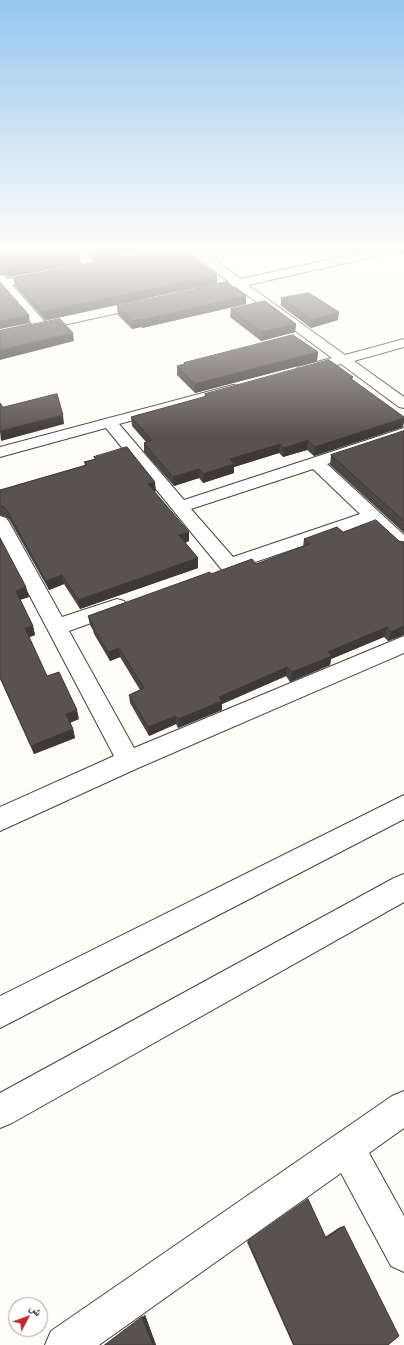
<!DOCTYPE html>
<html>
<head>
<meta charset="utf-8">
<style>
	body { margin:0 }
	#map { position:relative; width:404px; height:1345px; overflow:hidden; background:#fffdf5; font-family:"IBM Plex Serif","Noto Naskh Arabic",serif }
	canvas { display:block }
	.north { position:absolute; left:8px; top:1297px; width:40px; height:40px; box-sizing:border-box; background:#fff; border:1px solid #a0a0a0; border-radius:50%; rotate:49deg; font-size:11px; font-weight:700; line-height:16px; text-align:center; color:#111 }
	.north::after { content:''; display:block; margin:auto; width:14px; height:18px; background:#c4262e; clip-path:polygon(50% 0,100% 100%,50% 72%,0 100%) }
</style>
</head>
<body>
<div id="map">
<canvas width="404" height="1345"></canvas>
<div class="north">ش</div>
</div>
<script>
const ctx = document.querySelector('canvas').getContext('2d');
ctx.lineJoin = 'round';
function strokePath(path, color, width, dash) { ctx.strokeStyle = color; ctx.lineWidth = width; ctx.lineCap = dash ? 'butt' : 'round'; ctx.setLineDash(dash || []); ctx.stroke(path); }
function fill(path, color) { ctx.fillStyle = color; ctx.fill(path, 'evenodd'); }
const street = new Path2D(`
	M67 247H79L94 263 117 259 123 262 121 264 92 270 88 269Z
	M184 247H197L241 279 387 247H404V250L248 285 345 355 404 339V347L354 361 404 397V408L399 407 341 364 303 374 298 373 296 370 298 367 332 358 236 287 203 295 199 294 197 291 199 288 229 282Z
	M43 273 47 274 49 276 47 278 12 285 44 321 145 299 149 300 151 303 149 306 145 307 0 339V331L32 324 0 286V275L4 276 7 279Z
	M233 385 238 386 240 389 238 392 119 424 184 500 404 428V438L327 464 404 535V551L397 549 369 523 229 571 222 570 106 428 0 457V447ZM313 469 360 514 233 557 191 509Z
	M0 516 6 518 9 522 62 617 117 599 124 601 127 606 124 611 69 631 134 748 404 636V653L138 768 0 831V807L114 756 0 539Z
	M404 795V819L0 1028V996Z
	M404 874V902L12 1123 0 1128V1093L394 878Z
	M404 1091V1128L369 1153 404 1216V1272L391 1266 341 1173 99 1345H45L51 1331 392 1096Z`);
strokePath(street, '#444', 2);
fill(street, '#fff');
fill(new Path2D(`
	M82 247H165L95 261Z
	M400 247H404V255L399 253Z
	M0 252 81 264 8 277 4 275 0 274Z
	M217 275V283L45 320 15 286 13 278Z
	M246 296V304L142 328 141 327 132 329 118 315 117 306Z
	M281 298 338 320 311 328 281 306Z
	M231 309 296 324 295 332 261 341 230 317Z
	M318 352 317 361 195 393 177 375V366L184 365V363Z
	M353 377 352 379 403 427 314 456 307 450 283 457 279 453 234 467V473L203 483 199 478 174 486 144 452V443L146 442 132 426 131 417 205 397V394Z
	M404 431V533L330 465 331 455Z
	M94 457 156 491 154 492 189 541 185 543 198 558V568L80 609 64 584 49 590 10 521 6 517 0 515V490L85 465 84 462 95 459Z
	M343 532 404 542V635L388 641 384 637 331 659 330 665 290 682 286 676 222 704V710L178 728 176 724 149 736 130 703 129 695 140 690 120 657 110 661 94 634 93 630 90 625 88 616 211 574 256 564 303 547 304 539Z
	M0 538 29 597 20 600 33 626 35 635 29 637 47 676 79 719 70 723 73 729 75 738 34 754 0 679Z
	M308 1199 325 1237 340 1227 344 1226 388 1345H293L247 1242Z
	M145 1315 156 1345H104Z`), '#4d4742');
fill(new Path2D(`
	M0 247H17L0 251Z
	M126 247H165L95 261 94 254Z
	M80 256 81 264 8 277 6 269Z
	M217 275V283L45 320 43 312Z
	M246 296V304L142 328V320Z
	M339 312 338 320 311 328 312 320Z
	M29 315 30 323 0 329V321Z
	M141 319V327L132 329V321Z
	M296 324 295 332 261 341 262 332Z
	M73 333 74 341 0 360V350Z
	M318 352 317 361 195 393V384Z
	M63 415 64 424 1 441 0 431Z
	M404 418V422L403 427 314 456 315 447Z
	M308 440 307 450 283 457 284 448Z
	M280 444 279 453 234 467V473L203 483V474L230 459Z
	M199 469V478L174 486 173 477Z
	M155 482 156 491 148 494V484Z
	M189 532V541L180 545 179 535Z
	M198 558V568L80 609 78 600Z
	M62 575 64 584 49 590 46 581Z
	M26 587 29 597 18 600 16 591Z
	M33 626 35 635 28 638 25 628Z
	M404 626 403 635 388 641 391 632Z
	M387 627 384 637 331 659 330 665 290 682 292 672 328 652Z
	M119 648 120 657 110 661 108 652Z
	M287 667 286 676 222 704V710L178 728V719L219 697Z
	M77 710 79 719 68 723 66 714Z
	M176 716V724L149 736 148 727Z
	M73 729 75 738 34 754 31 746Z
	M145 1315 156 1345H153L142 1317Z`), '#3f3936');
const building = new Path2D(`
	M25 247H72L80 256 6 269 3 267 0 266V253Z
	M88 247H126L94 254Z
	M174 247H179L217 275 43 312 13 278Z
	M0 282 29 315 0 321Z
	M227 282 246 296 142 320 141 319 132 321 117 306Z
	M309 293 339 312 312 320 281 298Z
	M265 301 296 324 262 332 231 309Z
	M60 319 73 333 0 350V331Z
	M293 335 318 352 195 384 177 366 185 364 184 363Z
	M329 360 353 377 350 378 404 417V418L315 447 308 440 284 448 280 444 230 459 234 464 203 474 199 469 173 477 144 443 152 440 131 417 207 396 205 394Z
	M57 394 63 415 0 431V403L3 407Z
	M404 431V521L331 455Z
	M127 447 155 482 148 484 189 532 179 535 198 558 78 600 62 575 46 581 8 512 4 507 0 506V490L87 465 84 462 96 459 94 457Z
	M376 520 399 541 404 542V626L391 632 387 627 328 652 332 656 292 672 287 667 219 697 222 701 178 719 176 716 148 727 129 695 144 688 119 648 108 652 92 625 93 624 88 616 210 572 211 574 252 559 256 564 310 544 304 539 337 527 343 532Z
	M0 538 26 587 16 591 33 626 25 628 47 676 59 672 77 710 66 714 73 729 31 746 0 677Z
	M308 1199 326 1238 344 1226 399 1336 388 1345H294L248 1241Z
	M142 1317 153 1345H105Z`);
fill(building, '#5a524d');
strokePath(building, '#3f3936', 1);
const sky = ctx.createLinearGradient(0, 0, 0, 436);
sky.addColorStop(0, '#95c6ee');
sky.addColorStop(0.57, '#fffefa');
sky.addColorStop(1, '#fffefa00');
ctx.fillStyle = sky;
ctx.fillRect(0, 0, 404, 436);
</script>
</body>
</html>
